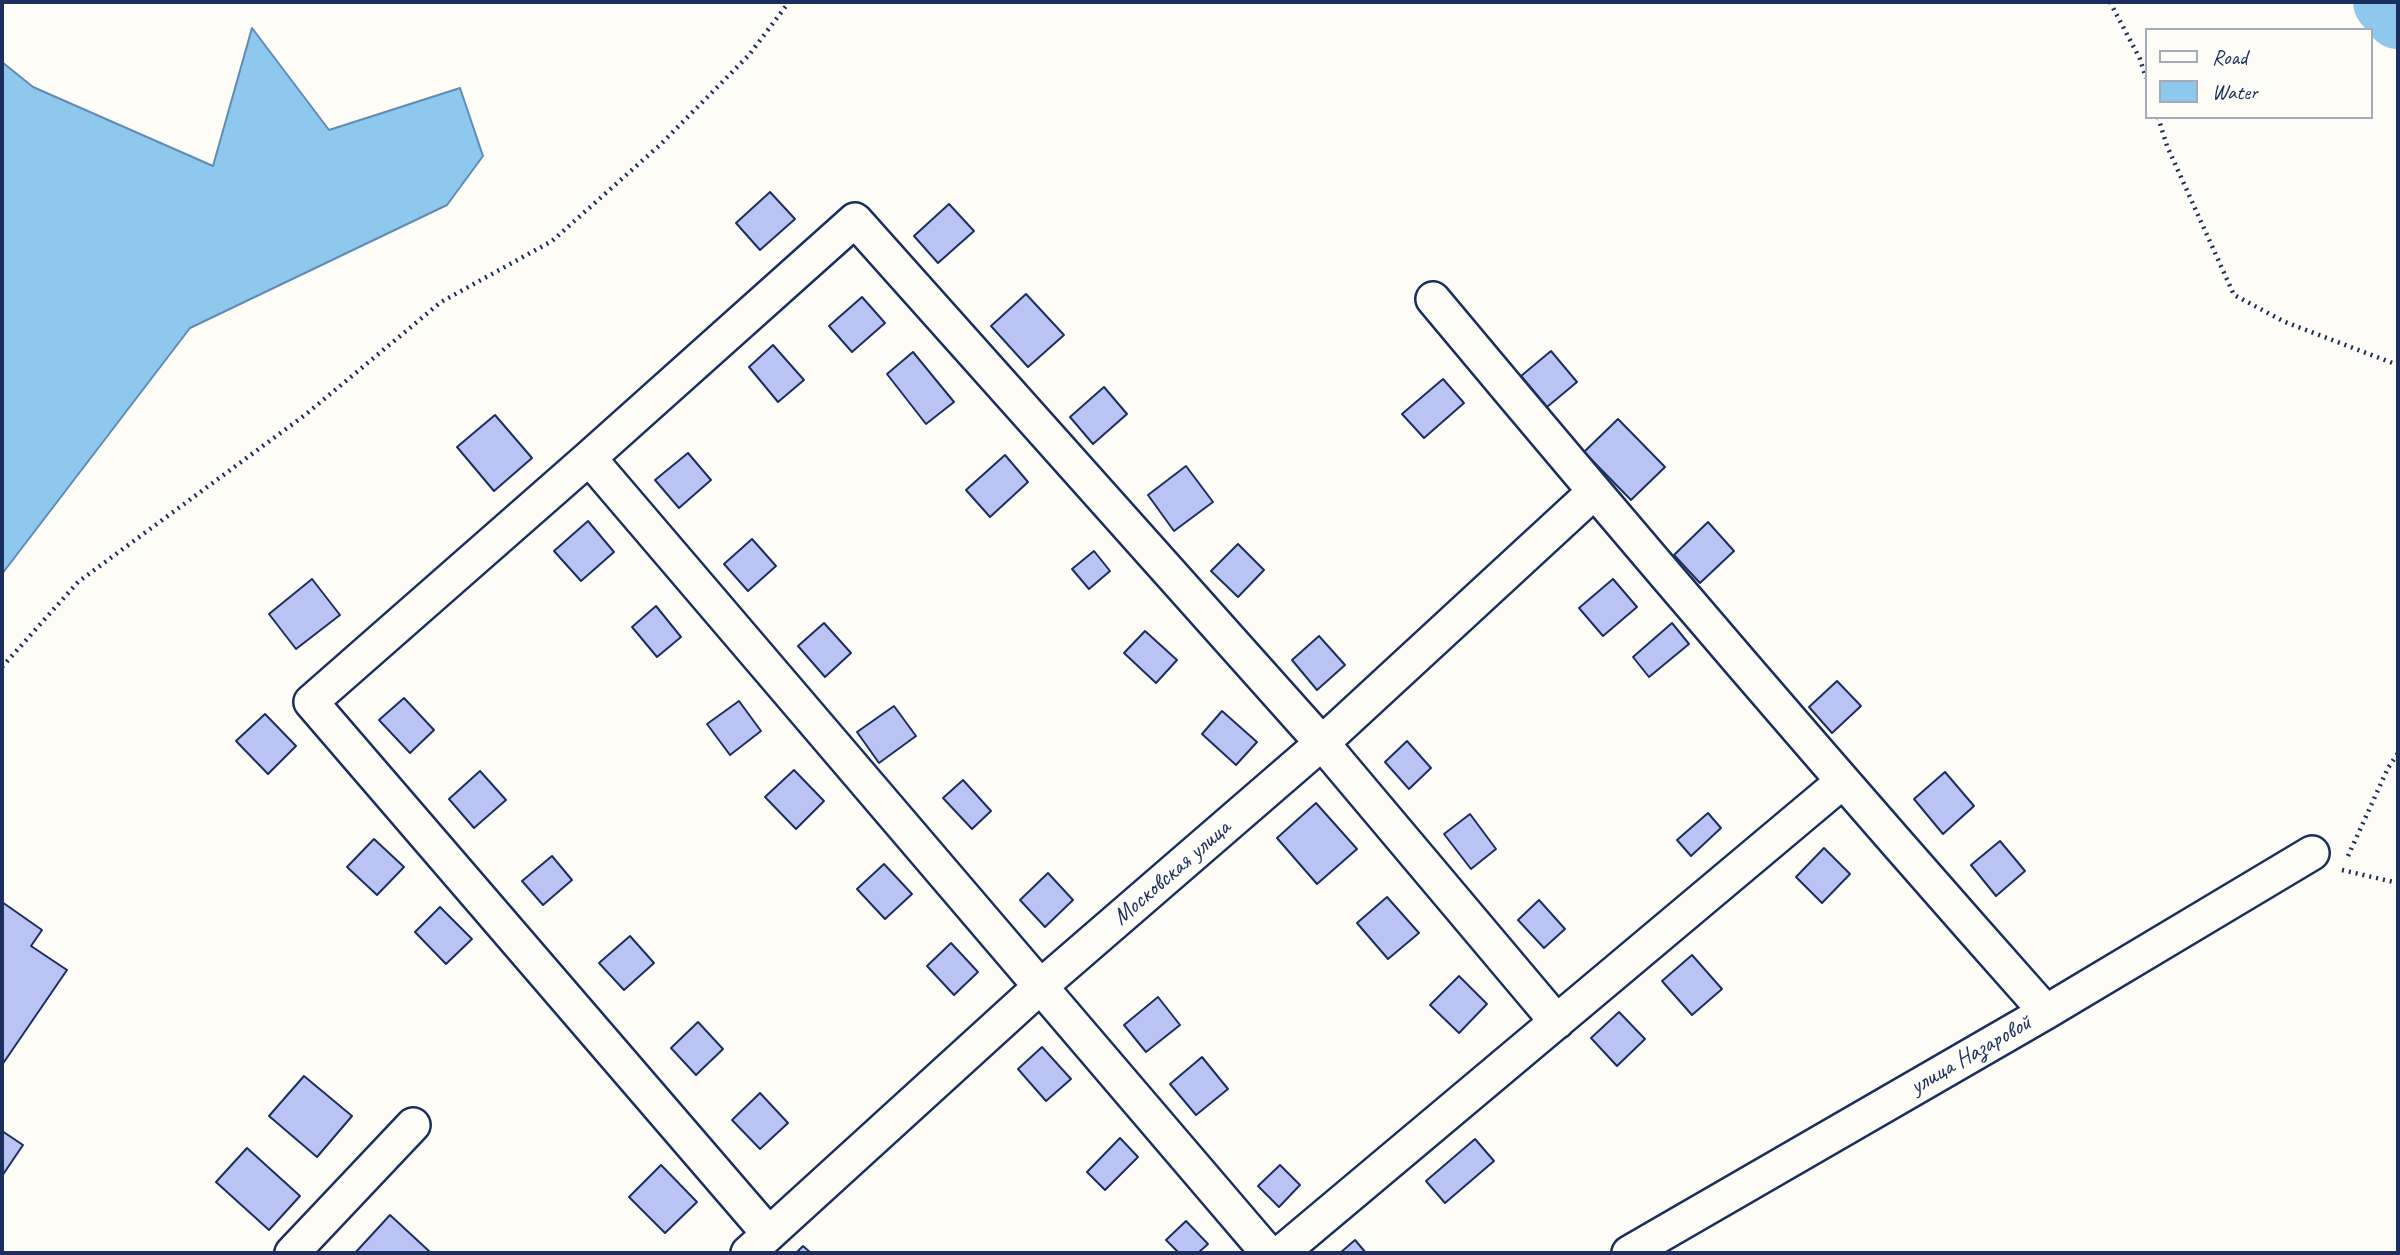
<!DOCTYPE html>
<html>
<head>
<meta charset="utf-8">
<style>
	body { margin:0 }
	#map { position:relative; width:2400px; height:1255px; overflow:hidden; background:#fdfcf7; font-family:Caveat,sans-serif }
	canvas { display:block }
	.frame { position:absolute; inset:0; border:4px solid #1b2f5e; pointer-events:none }
	.legend { position:absolute; left:2145px; top:28px; width:228px; height:91px; box-sizing:border-box; background:#fdfcf7; border:2px solid #a3aaba; margin:0; padding:9px 12px; list-style:none; font-size:21px; color:#1b2f5e }
	.legend li { display:flex; align-items:center; gap:14px; height:35px }
	.legend b { width:35px; border:2px solid #a3aaba }
</style>
</head>
<body>
<div id="map">
<canvas width="2400" height="1255"></canvas>
<div class="frame"></div>
<ul class="legend">
<li><b style="height:9px;background:#fdfcf7"></b>Road</li>
<li><b style="height:19px;background:#8ec8ed"></b>Water</li>
</ul>
</div>
<script>
const ctx = document.querySelector('canvas').getContext('2d');
ctx.lineJoin = 'round';
function fill(path, color) { ctx.fillStyle = color; ctx.fill(path, 'evenodd'); }
function strokePath(path, color, width, dash) { ctx.strokeStyle = color; ctx.lineWidth = width; ctx.lineCap = dash ? 'butt' : 'round'; ctx.setLineDash(dash || []); ctx.stroke(path); }
function write(font, color, halo, rows, align = 'center') {
  ctx.font = font + ' Caveat,sans-serif'; ctx.lineWidth = 5; ctx.setLineDash([]); ctx.textBaseline = 'middle'; ctx.strokeStyle = halo; ctx.fillStyle = color; for (const [text, x, y, turn = 0] of rows) {
    ctx.save(); ctx.translate(x, y); ctx.rotate((+turn || 0) * Math.PI / 180); ctx.textAlign = isNaN(turn) ? turn : align; if (halo) ctx.strokeText(text, 0, 0); ctx.fillText(text, 0, 0); ctx.restore();
  }
}
const water = new Path2D(`
	M252 28 329 130 460 88 483 156 447 205 190 328 2 574V62L33 87 213 166Z`);
fill(water, '#8ec8ed');
strokePath(water, '#608bb4', 2);
strokePath(new Path2D(`
	M2386 2 2398 16`), '#8ec8ed', 66);
const building = new Path2D(`
	M770 192 795 219 760 250 736 223Z
	M949 204 974 231 938 263 914 236Z
	M1026 294 1064 335 1028 367 991 326Z
	M862 297 885 323 852 352 829 326Z
	M773 345 804 380 778 402 749 367Z
	M1551 351 1577 382 1547 407 1521 376Z
	M913 352 954 402 926 424 887 374Z
	M1443 379 1464 403 1424 438 1402 414Z
	M1104 387 1127 414 1093 444 1070 417Z
	M495 415 532 458 494 491 457 447Z
	M1618 419 1665 467 1631 500 1584 452Z
	M688 453 711 480 679 508 655 480Z
	M1005 455 1028 482 990 517 966 490Z
	M1186 466 1213 502 1174 531 1148 495Z
	M588 521 614 552 581 581 554 551Z
	M1708 522 1734 551 1700 583 1674 555Z
	M752 539 776 566 748 591 724 564Z
	M1238 544 1264 570 1238 597 1211 571Z
	M1094 551 1110 571 1089 589 1072 569Z
	M312 579 340 615 296 649 269 614Z
	M1613 579 1637 607 1603 636 1579 608Z
	M656 606 681 637 657 657 632 627Z
	M824 623 851 653 825 677 798 646Z
	M1672 623 1689 644 1649 677 1633 657Z
	M1145 631 1177 660 1156 683 1124 653Z
	M1319 636 1345 665 1317 690 1292 660Z
	M1837 681 1861 706 1832 733 1809 707Z
	M404 698 434 730 410 753 379 720Z
	M739 701 761 731 730 755 707 724Z
	M894 706 916 736 879 763 857 732Z
	M1222 711 1257 742 1236 765 1202 734Z
	M265 714 296 746 268 774 236 741Z
	M1407 741 1431 768 1409 789 1385 762Z
	M794 770 824 801 796 829 765 797Z
	M480 771 506 800 474 828 449 799Z
	M1945 772 1974 806 1943 834 1914 799Z
	M963 780 991 811 972 829 943 798Z
	M1316 803 1357 849 1317 884 1277 838Z
	M1708 813 1721 828 1691 856 1677 840Z
	M1470 814 1496 849 1471 869 1444 834Z
	M374 839 404 867 377 895 347 867Z
	M2000 841 2025 871 1996 896 1971 865Z
	M1824 848 1850 874 1822 903 1796 877Z
	M552 856 572 880 543 905 522 881Z
	M884 864 912 894 885 919 857 889Z
	M1048 873 1073 900 1045 927 1020 900Z
	M1387 897 1419 933 1388 959 1357 923Z
	M1539 900 1565 929 1544 948 1518 920Z
	M2 902 42 930 31 946 67 970 2 1065Z
	M440 907 472 939 446 964 415 932Z
	M630 936 654 963 624 990 599 963Z
	M951 943 978 972 954 995 927 966Z
	M1692 955 1722 989 1692 1015 1662 981Z
	M1459 976 1487 1004 1459 1033 1430 1005Z
	M1158 997 1180 1025 1146 1052 1124 1025Z
	M1619 1012 1645 1039 1617 1066 1591 1038Z
	M698 1022 723 1049 696 1075 671 1048Z
	M1042 1047 1071 1079 1046 1101 1018 1069Z
	M1202 1057 1228 1089 1196 1115 1170 1084Z
	M304 1076 352 1116 317 1157 269 1116Z
	M760 1093 788 1123 760 1149 732 1120Z
	M2 1131 23 1145 2 1176Z
	M1120 1138 1138 1157 1105 1190 1087 1172Z
	M1475 1139 1494 1161 1445 1203 1426 1181Z
	M247 1148 300 1196 269 1230 216 1182Z
	M661 1165 697 1202 665 1233 629 1197Z
	M1280 1165 1300 1185 1279 1207 1258 1186Z
	M390 1215 430 1252 428 1253H355Z
	M1186 1221 1208 1244 1198 1253H1179L1166 1240Z
	M1355 1240 1366 1253H1340Z
	M803 1246 811 1253H796Z`);
fill(building, '#b9c4f5');
strokePath(building, '#1b2f5e', 2);
const street = new Path2D(`
	M1433 299C1634 540 1838 778 2046 1012
	M589 458 1268 1253
	M769 1234 311 702 589 458 855 220 1322 743 1557 1022
	M292 1253 413 1125
	M748 1253 1041 986 1322 743 1594 492
	M1281 1253 1842 782
	M1629 1253 2046 1012 2312 853`);
strokePath(street, '#1b2f5e', 38);
strokePath(new Path2D(`
	M2110 2 2140 59 2146 78
	M2158 117 2167 146 2234 295 2285 322 2398 365
	M2 667 78 582 305 415 441 302 552 241 661 144 749 55 789 2
	M2348 856 2388 768 2398 753
	M2342 870 2398 883`), '#1b2f5e', 4.5, [2, 5]);
strokePath(street, '#fdfcf7', 33);
write('24px', '#1b2f5e', '#fdfcf7', [
	["Московская улица",1172,873,-41],
	["улица Назаровой",1971,1055,-30]
]);
</script>
</body>
</html>
